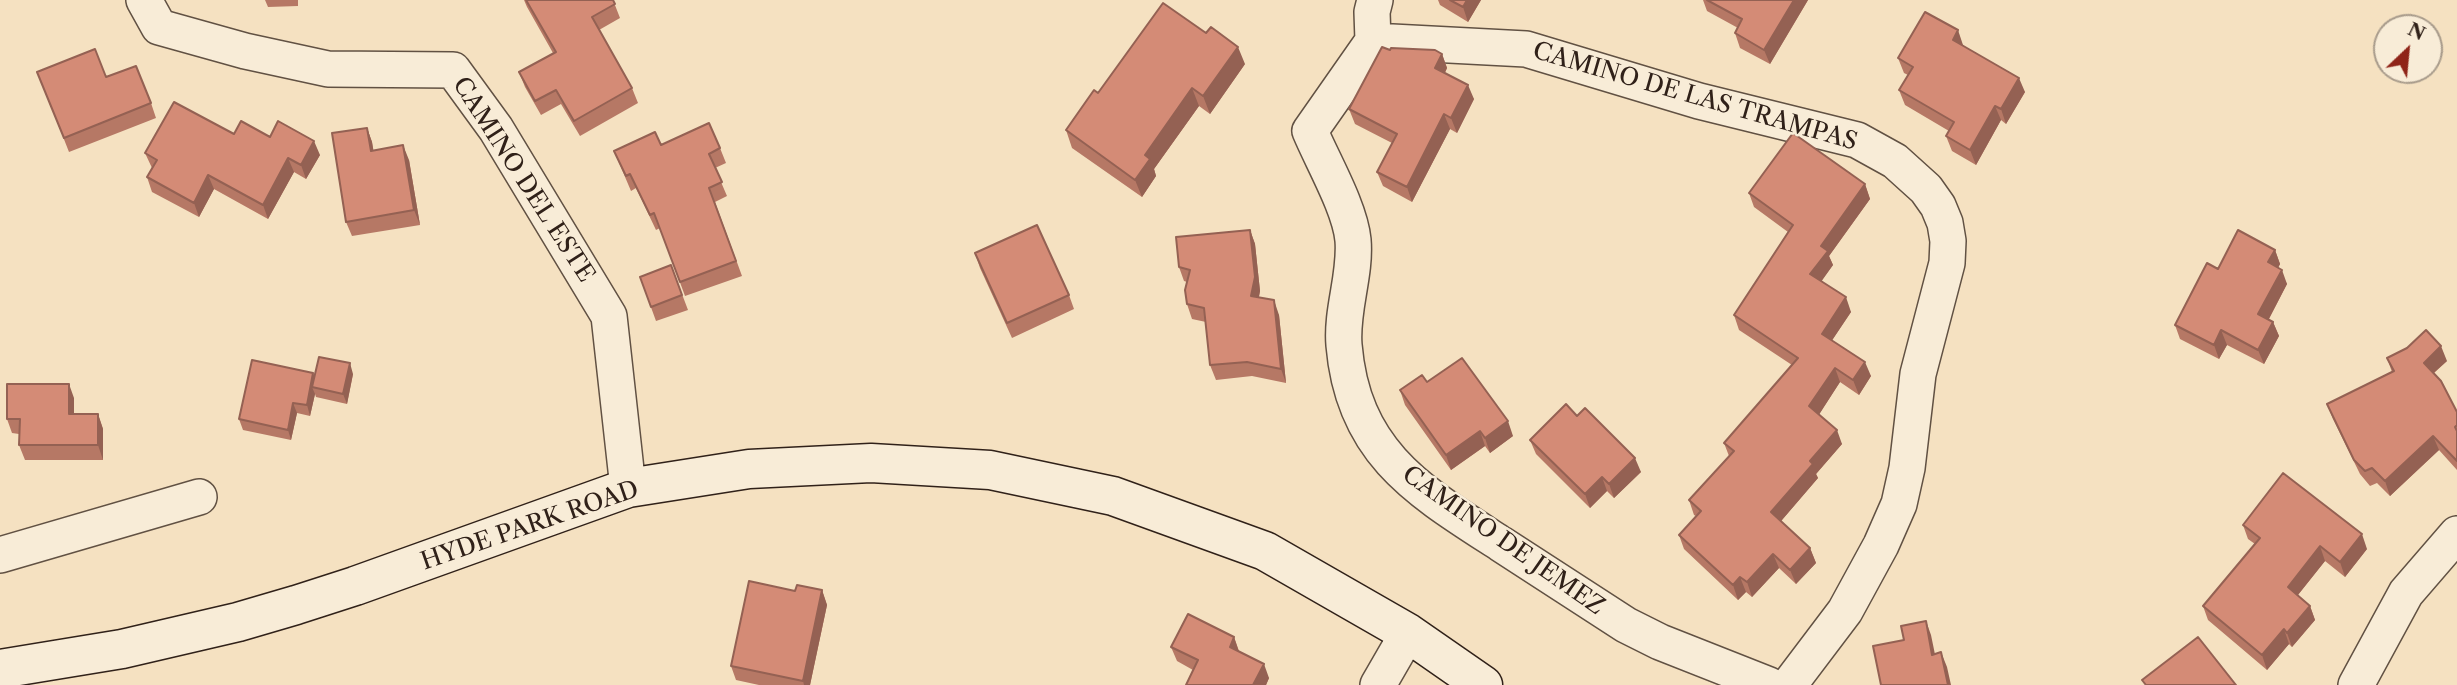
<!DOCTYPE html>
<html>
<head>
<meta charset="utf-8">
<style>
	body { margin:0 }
	#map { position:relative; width:2457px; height:685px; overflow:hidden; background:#f5e1c1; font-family:"Libre Caslon Text",serif }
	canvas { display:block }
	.north { position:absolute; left:2373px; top:14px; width:70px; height:70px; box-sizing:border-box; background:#f8ecd7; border:2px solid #a89b8b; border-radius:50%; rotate:26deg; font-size:19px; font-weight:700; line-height:28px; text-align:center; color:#302119 }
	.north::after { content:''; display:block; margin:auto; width:24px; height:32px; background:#8f2418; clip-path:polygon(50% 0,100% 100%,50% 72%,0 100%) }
</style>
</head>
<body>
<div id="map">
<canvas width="2457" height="685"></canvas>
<div class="north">N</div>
</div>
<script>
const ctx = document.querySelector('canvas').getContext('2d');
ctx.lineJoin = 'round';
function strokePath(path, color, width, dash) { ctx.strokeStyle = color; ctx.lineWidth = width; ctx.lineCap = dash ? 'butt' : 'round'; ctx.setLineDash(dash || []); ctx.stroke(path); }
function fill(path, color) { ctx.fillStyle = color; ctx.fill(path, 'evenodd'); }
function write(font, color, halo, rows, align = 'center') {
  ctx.font = font + ' "Libre Caslon Text",serif'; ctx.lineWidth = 5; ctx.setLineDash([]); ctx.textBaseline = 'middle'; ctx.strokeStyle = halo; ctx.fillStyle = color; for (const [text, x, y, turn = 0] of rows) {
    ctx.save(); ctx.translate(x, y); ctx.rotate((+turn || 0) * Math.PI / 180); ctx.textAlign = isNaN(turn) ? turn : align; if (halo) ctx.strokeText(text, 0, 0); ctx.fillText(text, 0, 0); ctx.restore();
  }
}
const minor = new Path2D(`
	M144 0 159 27 245 51 328 69 453 70 496 129 609 316 628 488
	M1375 0 1372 12 1373 41 1310 131C1323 162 1350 208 1353 240 1356 275 1341 310 1344 345 1353 453 1419 491 1501 544 1543 571 1584 598 1626 625L1660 642 1769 685
	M1373 41 1526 49 1699 101 1857 140 1895 161 1926 189 1938 206 1945 223 1948 241 1947 263 1918 374 1907 468 1899 504 1881 545 1845 611 1789 685
	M0 555 199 497
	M1378 685 1408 633
	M2356 685 2406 593 2457 534`);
const secondary = new Path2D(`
	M0 669 122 649 238 622 296 605 355 586 628 488 749 469 871 463 990 470 1113 496 1265 551 1408 633 1483 685`);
strokePath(minor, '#615143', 38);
strokePath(secondary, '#302119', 41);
strokePath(minor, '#f8ecd7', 35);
strokePath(secondary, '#f8ecd7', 38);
fill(new Path2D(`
	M265 0H298V6L268 7Z
	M524 0H613L620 18 599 30 632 88 638 103 580 136 561 104 541 115 525 87 519 72 553 53 527 7Z
	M1438 0H1481L1468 22 1440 5Z
	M1703 0H1808L1770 64 1740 48 1735 33 1738 28 1707 11Z
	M1963 45 2025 92 2006 124 2001 120 1976 165 1952 151 1946 136 1949 131 1905 105 1899 90 1908 75 1904 73 1898 58Z
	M1442 54 1447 68 1445 73 1474 99 1457 133 1450 129 1412 202 1383 186 1377 172 1392 143 1355 124 1349 109Z
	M1245 64 1210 114 1199 106 1154 169 1156 176 1142 197 1072 148 1066 130 1098 93Z
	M43 86 151 103 156 118 69 152Z
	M367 128 372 142 373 150 409 160 420 225 352 236 346 222Z
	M270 137 320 155 306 179 294 172 268 219 214 189 199 217 152 192 147 177 152 168 145 153Z
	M661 145 720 148 726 163 715 168 727 196 715 202 742 276 685 296 660 228 656 230 636 188 631 191 614 151Z
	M1865 184 1870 199 1829 256 1833 265 1821 281 1851 312 1832 340 1871 376 1859 395 1840 382 1819 414 1842 444 1816 474 1818 478 1781 521 1810 548 1816 563 1796 584 1779 568 1752 597 1746 592 1738 600 1684 549 1679 535 1696 516 1694 515 1689 500 1729 456 1724 443 1792 365 1739 330 1734 315 1788 232 1754 207 1749 193Z
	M1250 230 1255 244 1260 291 1259 297 1279 315 1286 383 1252 376 1216 380 1210 365 1206 322 1192 319 1187 304V282L1184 281 1179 267Z
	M2275 250 2280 264 2278 268 2287 284 2269 319 2273 322 2279 336 2264 364 2227 345 2219 359 2180 339 2175 325 2218 269Z
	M975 253 1069 295 1074 309 1012 338 980 268Z
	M671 265 688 310 656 321 640 277Z
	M2387 358 2447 361 2434 373 2457 412V470L2439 450 2390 496 2377 483 2370 486 2360 474 2333 419 2327 404 2392 372Z
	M353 374 347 404 316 397 315 394 310 416 297 413 291 440 243 430 239 419 315 377Z
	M1427 382 1513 436 1490 453 1485 446 1451 470 1405 405 1400 390Z
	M74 398V414H98L103 429V460H25L19 445V434L12 433 7 419Z
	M1577 416 1641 472 1614 498 1607 491 1590 508 1536 454 1530 440Z
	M2243 525 2367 549 2345 577 2325 561 2298 595 2310 606 2315 620 2292 647 2289 644 2267 670 2208 620 2203 606 2255 544 2248 539Z
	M822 590 827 605 810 685H759L736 680 731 666 795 591Z
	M1234 637 1239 651 1269 678 1266 685H1186L1193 670 1177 661 1171 647Z`), '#b67865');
fill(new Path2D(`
	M1467 0H1481L1468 22 1463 7Z
	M1794 0H1808L1770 64 1764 50Z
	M1958 30 1963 45 1958 54 1953 40Z
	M1238 47 1245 64 1210 114 1203 96Z
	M1442 54 1447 68 1440 82 1435 68Z
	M2019 78 2025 92 2006 124 2001 109Z
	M1468 85 1474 99 1457 133 1451 118Z
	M1192 88 1199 106 1154 169 1156 176 1142 197 1135 180 1145 155Z
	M1995 106 2001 120 1976 165 1970 150Z
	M1444 114 1450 129 1412 202 1407 187Z
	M367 128 372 142 376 165 371 151Z
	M314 141 320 155 306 179 301 165Z
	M403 145 409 160 420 225 414 210Z
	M288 158 294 172 268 219 263 205Z
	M208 175 214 189 199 217 194 203Z
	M1865 184 1870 199 1829 256 1833 265 1816 289 1810 274 1821 246Z
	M1250 230 1255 244 1260 291 1256 310 1251 296Z
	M2275 250 2280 264 2273 277 2268 262Z
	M2282 270 2287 284 2264 328 2258 314Z
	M1846 297 1851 312 1827 348 1822 334Z
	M1274 300 1279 315 1286 383 1281 369Z
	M2273 322 2279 336 2264 364 2258 350Z
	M2221 330 2227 345 2219 359 2214 345Z
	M2441 346 2447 361 2429 377 2424 363Z
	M1865 362 1871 376 1859 395 1853 380Z
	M350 363 353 374 347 404 343 394Z
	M1835 368 1840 382 1815 421 1809 406Z
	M313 373 317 384 312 387 315 394 310 416 307 405Z
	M69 384 74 398V428L69 414Z
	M293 403 297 413 291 440 288 430Z
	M98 414 103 429V460L98 445Z
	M1508 421 1513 436 1490 453 1485 438Z
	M1837 430 1842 444 1816 474 1818 478 1776 527 1771 512 1810 461Z
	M1480 431 1485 446 1451 470 1446 455Z
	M2433 436 2439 450 2390 496 2385 481Z
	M1635 458 1641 472 1614 498 1609 484Z
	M1602 477 1607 491 1590 508 1585 494Z
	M2362 534 2367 549 2345 577 2340 562Z
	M2320 546 2325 561 2293 601 2288 587Z
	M1810 548 1816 563 1796 584 1790 570Z
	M1773 554 1779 568 1752 597 1747 582Z
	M1740 577 1746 592 1738 600 1733 585Z
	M822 590 827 605 810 685H804L803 681Z
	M2310 606 2315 620 2292 647 2287 633Z
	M1926 621 1931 635 1938 669 1932 655Z
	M2284 629 2289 644 2267 670 2262 655Z
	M1234 637 1239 652 1230 647Z
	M1941 652 1947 667 1951 685H1948Z
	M1264 664 1269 678 1266 685H1253Z`), '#946153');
const building = new Path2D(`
	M526 0H613L615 4 592 17 632 88 574 121 556 90 535 101 519 72 556 52Z
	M1450 0H1467L1463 7Z
	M1707 0H1794L1764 50 1735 33 1742 19Z
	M1163 3 1206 33 1211 27 1238 47 1203 96 1192 88 1145 155 1150 159 1135 180 1066 130 1094 90 1098 93Z
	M1925 12 1958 30 1953 40 2019 78 2001 109 1995 106 1970 150 1946 136 1954 122 1899 90 1913 67 1898 58Z
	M1382 47 1390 50 1391 48 1435 50 1442 54 1435 68 1468 85 1451 118 1444 114 1407 187 1377 172 1397 134 1349 109Z
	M95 49 106 77 136 66 151 103 64 138 37 72Z
	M174 102 234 134 241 121 270 137 278 121 314 141 301 165 288 158 263 205 208 175 194 203 147 177 157 160 145 153Z
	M709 123 720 148 709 154 722 182 709 188 736 261 680 282 654 213 650 215 630 174 626 176 614 151 655 132 661 145Z
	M367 128 371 151 403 145 414 210 346 222 332 133Z
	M1793 133 1865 184 1821 246 1828 251 1810 274 1846 297 1822 334 1865 362 1853 380 1835 368 1809 406 1837 430 1810 461 1813 464 1771 512 1810 548 1790 570 1773 554 1747 582 1740 577 1733 585 1679 535 1701 511 1689 500 1734 451 1724 443 1798 358 1734 315 1793 225 1749 193Z
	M1037 225 1069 295 1007 323 975 253Z
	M1250 230 1255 277 1251 296 1274 300 1281 369 1247 362 1210 365 1204 308 1187 304 1185 290 1190 270 1179 267 1176 237Z
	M2238 230 2275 250 2268 262 2282 270 2258 314 2273 322 2258 350 2221 330 2214 345 2175 325 2207 263 2218 269Z
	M671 265 682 295 651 307 640 277Z
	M2426 330 2441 346 2424 363 2441 381 2457 412V425L2455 427 2457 431V461L2433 436 2385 481 2372 468 2365 471 2354 460 2327 404 2394 371 2387 358 2407 348Z
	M319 357 350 363 343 394 312 387Z
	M1462 358 1508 421 1485 438 1480 431 1446 455 1400 390 1422 375 1427 382Z
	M252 360 313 373 307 405 293 403 288 430 239 419Z
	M7 384H69V414H98V445H19L20 419H7Z
	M1566 404 1577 416 1585 408 1635 458 1609 484 1602 477 1585 494 1530 440Z
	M2283 473 2362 534 2340 562 2320 546 2288 587 2310 606 2287 633 2284 629 2262 655 2203 606 2260 538 2243 525Z
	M749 581 795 591 797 585 822 590 803 681 731 666Z
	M1188 614 1234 637 1230 647 1264 664 1253 685H1186L1198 660 1171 647Z
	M1926 621 1932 655 1941 652 1948 685H1881L1873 646 1904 640 1901 626Z
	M2198 637 2236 685H2146L2142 680Z`);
fill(building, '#d48b76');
strokePath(building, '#946153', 2);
write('24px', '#302119', '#f8ecd7', [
	["CAMINO DE LAS TRAMPAS",1695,97,16],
	["CAMINO DEL ESTE",523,180,57],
	["HYDE PARK ROAD",530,526,-19],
	["CAMINO DE JEMEZ",1503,541,35]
]);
</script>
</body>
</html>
